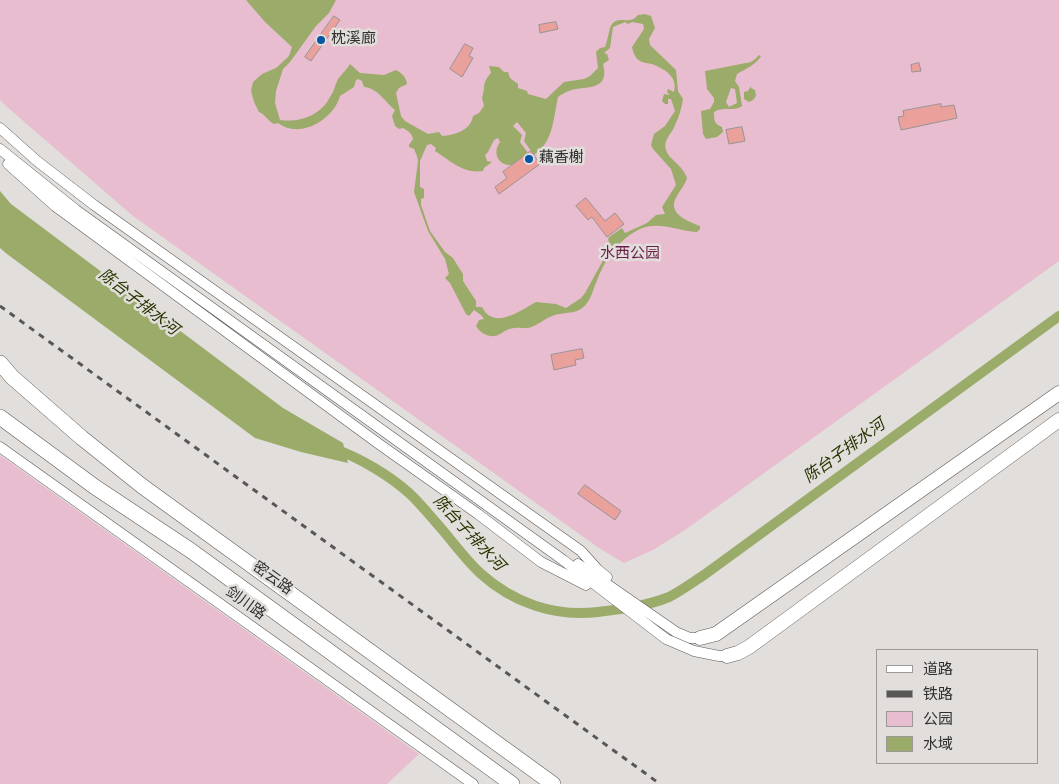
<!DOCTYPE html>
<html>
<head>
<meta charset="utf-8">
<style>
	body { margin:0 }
	#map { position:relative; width:1059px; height:784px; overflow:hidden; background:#e1dedc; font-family:"Source Sans 3","Noto Sans SC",sans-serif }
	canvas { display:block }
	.legend { position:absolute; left:876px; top:649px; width:162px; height:115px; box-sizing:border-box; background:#e1dedc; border:1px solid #9b9897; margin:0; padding:6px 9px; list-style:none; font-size:15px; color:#31302f }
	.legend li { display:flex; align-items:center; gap:10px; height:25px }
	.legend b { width:25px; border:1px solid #9b9897 }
</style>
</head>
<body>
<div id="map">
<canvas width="1059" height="784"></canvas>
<ul class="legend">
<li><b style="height:6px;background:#fff"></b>道路</li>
<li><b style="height:6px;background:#595756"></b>铁路</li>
<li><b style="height:14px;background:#e8bdcf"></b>公园</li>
<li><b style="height:14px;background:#9bab6a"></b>水域</li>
</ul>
</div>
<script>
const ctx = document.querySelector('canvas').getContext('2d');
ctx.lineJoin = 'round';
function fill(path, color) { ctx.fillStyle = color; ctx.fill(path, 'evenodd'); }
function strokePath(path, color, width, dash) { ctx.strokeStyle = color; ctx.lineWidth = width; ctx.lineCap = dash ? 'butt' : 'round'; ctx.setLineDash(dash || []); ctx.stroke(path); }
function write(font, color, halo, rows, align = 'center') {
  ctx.font = font + ' "Source Sans 3","Noto Sans SC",sans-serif'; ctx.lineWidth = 5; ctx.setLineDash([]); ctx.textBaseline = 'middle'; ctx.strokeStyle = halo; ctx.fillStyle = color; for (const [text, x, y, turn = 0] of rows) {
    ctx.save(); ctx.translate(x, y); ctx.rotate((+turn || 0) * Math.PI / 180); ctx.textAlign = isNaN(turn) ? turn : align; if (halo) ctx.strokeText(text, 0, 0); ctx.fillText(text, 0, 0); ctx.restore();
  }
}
fill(new Path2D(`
	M0 0H1059V261L685 530 653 550 624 563 599 548 133 216 6 106 0 100Z
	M0 455 419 754 387 784H0Z`), '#e8bdcf');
fill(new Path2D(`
	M246 0H336L329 13 316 26 290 62 283 69 276 91 275 103 280 120C300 123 321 115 330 97 334 92 335 85 338 79 342 74 347 69 350 64L360 73 384 75 396 70C403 74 406 77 407 84L399 88 396 93 401 116 405 121 428 134 439 132 442 136C455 135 471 130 473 116L479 113 484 106 482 98C486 87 481 84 491 73L489 66 499 67 504 72H508L510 78 518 84V88L527 91 528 94 546 99 564 82 584 79 590 76 598 68 596 52 600 48 605 47C608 40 609 28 612 24 619 15 629 26 638 15L645 14 651 16 655 28 649 39 650 45 676 70 678 91 683 99C682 107 679 117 675 125 672 134 663 139 666 150 669 160 682 164 687 178 685 185 680 190 677 196 666 213 687 221 700 226V229L697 232C677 231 657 220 638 230 617 241 604 261 596 283 593 290 592 296 587 303 578 316 564 311 552 316 544 319 537 326 528 328 522 328 516 327 509 329 504 331 500 335 495 336 488 337 480 333 476 326L479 320 484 319 481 315 474 310 469 316 466 314 450 283 445 278 449 274 445 259 428 231 414 192 418 161 417 156 414 149 409 147V145L413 139C412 133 408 131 403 128L399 129 395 126 392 116 395 110C385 102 378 88 364 87L362 81 358 79 356 80 354 87 340 96C334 119 300 140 278 123L274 124C268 121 265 114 259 112L254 102 251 91 253 82 262 74 276 68 289 56 292 47 265 22ZM625 22 628 24 632 22 643 24 644 29 632 47C633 52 635 58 640 61 643 63 648 63 652 64 665 69 678 77 674 92L668 89 667 92 670 95 664 94 662 101 665 104H668V99H671L675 111 665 126 654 134 651 145 653 149 671 169 676 185 662 207 665 214 656 215 647 223 625 233 622 228 609 237 608 240 611 246 585 293 581 298 566 308 556 304 536 302C521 310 494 331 482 307H476V301L463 281V274L456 263 453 258 445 252 430 231 421 205V199L424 198V189L420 187V161L427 145 431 144 436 148 435 151C451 161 463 174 483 171L484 168 492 162 487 161 485 155 488 152 494 140 498 138 500 142C492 153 498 166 512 165L528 153 520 142 522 135 513 126 517 122 526 133 524 141 534 155C554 141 553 119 558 97 561 95 565 92 569 91 582 85 611 93 603 64L609 60 607 54 604 53 610 48 613 27Z
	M759 55 761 56C758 63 744 70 737 74L735 81 739 87 742 106C734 112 723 106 714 112 714 120 714 124 722 127L723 132 717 137 706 139 703 134 701 111 710 109 714 102V98L707 89 705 71 741 64C751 62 752 63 759 55ZM731 88 735 89 737 103 729 107 726 102Z
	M751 86V88L755 90 756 96 753 100 749 102 744 99V92L748 91Z
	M0 191 11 204 283 408 343 443 348 463 301 452 255 438 7 254 0 248Z`), '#9bab6a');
strokePath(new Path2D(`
	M334 449C359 457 390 476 409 493 420 503 430 516 440 527 453 542 465 559 480 573 513 603 554 617 598 612 622 609 647 606 669 597 681 591 693 582 704 575L1059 316`), '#9bab6a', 10);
const building = new Path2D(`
	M334 16 340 20 311 61 305 57Z
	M556 22 558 29 540 33 539 25Z
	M465 44 473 48 469 56 473 58 462 77 450 69Z
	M919 63 921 71 912 72 911 65Z
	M941 104V107L954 105 957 118 901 130 898 117 904 116 903 111Z
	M742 127 745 141 729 144 726 130Z
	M531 151 540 164 499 194 495 187 507 178 503 172Z
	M586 198 605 221 615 213 624 224 607 237 592 217 588 220 576 206Z
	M582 349 584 358 575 360 576 365 554 370 551 355Z
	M585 485 621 511 615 520 578 494Z`);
fill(building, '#eaa09b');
strokePath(building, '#989494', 1);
const minor = new Path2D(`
	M0 128 37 161 94 205 581 551 598 570 607 577
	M0 149 76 210 563 560 666 639 694 651 719 656H727
	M8 164 55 206 379 444 478 514 541 562 586 585
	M0 447 473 784
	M578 564 676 632 690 638H700`);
const major = new Path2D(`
	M700 638 716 634 1059 393
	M727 656 738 653 749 647 1059 420`);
const highway = new Path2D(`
	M0 363 12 377 82 438 142 486 553 784
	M0 417 95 487 190 550 512 784`);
strokePath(minor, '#5d5b59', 11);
strokePath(major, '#5d5b59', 15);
strokePath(highway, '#5d5b59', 16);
strokePath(minor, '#fff', 10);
strokePath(major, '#fff', 14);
strokePath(highway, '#fff', 15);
strokePath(new Path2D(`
	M0 306 660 784`), '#595756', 3, [6, 6]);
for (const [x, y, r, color] of [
	[321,40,5,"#0556a5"],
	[529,159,5,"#0556a5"]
]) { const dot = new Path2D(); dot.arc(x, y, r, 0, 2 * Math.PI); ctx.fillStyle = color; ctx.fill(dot); strokePath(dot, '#e1dedc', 2); }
write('15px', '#31302f', '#e1dedc', [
	["枕溪廊",331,40],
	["藕香榭",539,159]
], 'left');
write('15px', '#6e1f49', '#e1dedc', [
	["水西公园",630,255]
]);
write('15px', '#31302f', '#e1dedc', [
	["密云路",272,579,36],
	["剑川路",245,604,36]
]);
write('italic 16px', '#2b3501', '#e1dedc', [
	["陈台子排水河",138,303,38],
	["陈台子排水河",845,452,-36],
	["陈台子排水河",468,534,47]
]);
</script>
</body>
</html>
